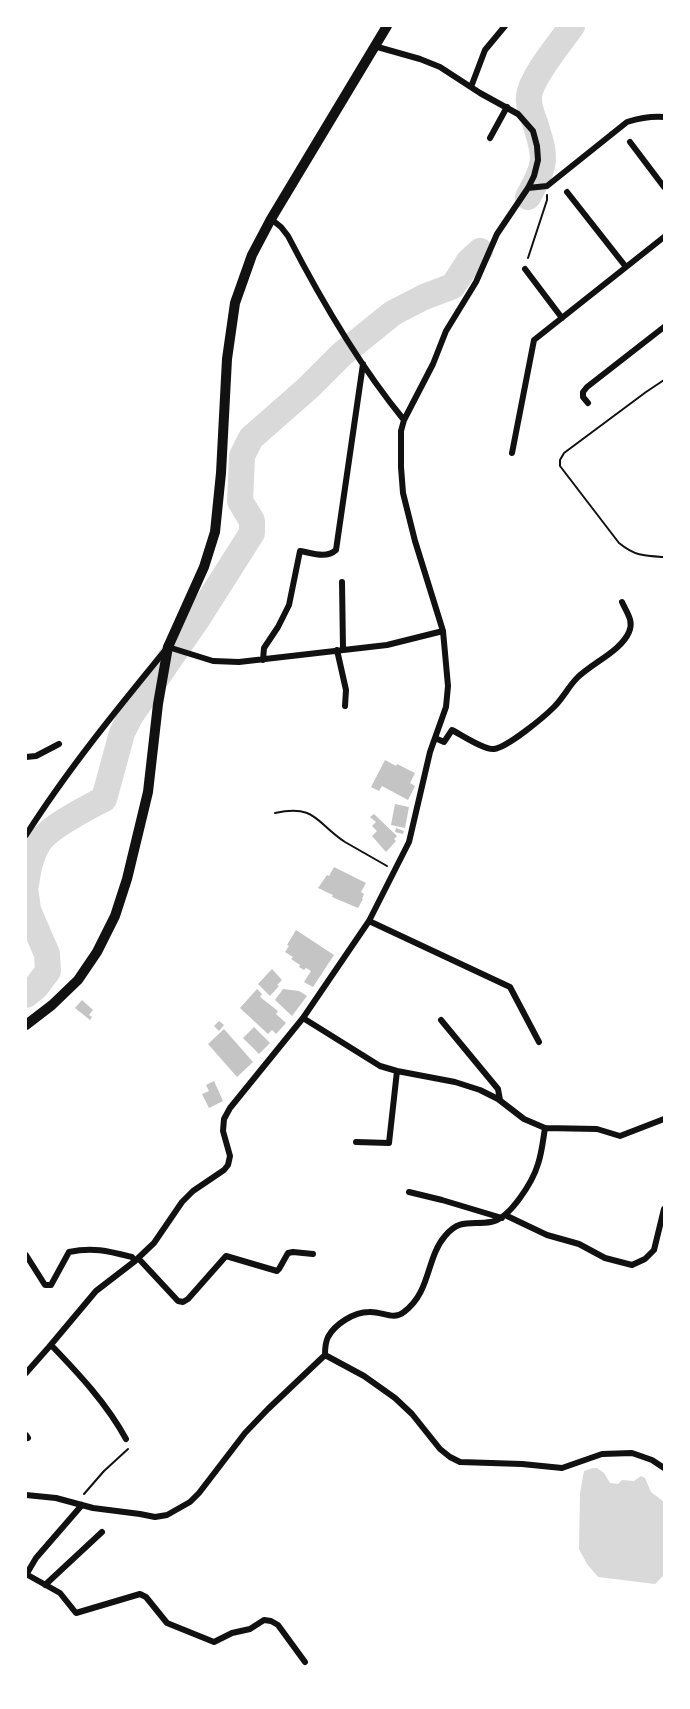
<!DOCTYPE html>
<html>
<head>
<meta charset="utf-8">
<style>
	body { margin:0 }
	#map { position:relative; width:690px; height:1709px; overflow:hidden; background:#fff; font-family:"Space Grotesk",sans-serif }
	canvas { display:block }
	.frame { position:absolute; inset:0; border:27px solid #fff; pointer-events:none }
</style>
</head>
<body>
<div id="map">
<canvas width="690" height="1709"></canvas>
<div class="frame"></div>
</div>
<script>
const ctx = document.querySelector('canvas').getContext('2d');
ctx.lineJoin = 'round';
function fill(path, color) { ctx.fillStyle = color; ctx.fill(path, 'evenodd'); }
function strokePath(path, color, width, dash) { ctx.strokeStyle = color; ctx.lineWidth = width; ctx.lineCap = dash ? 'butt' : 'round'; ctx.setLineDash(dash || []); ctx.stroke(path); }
fill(new Path2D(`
	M593 1468H597L604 1473 610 1483 618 1484 622 1480 634 1481 641 1476 645 1478 651 1492 664 1502V1575L655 1584 598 1577 587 1564 579 1549 580 1493 584 1471Z`), '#d9d9d9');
strokePath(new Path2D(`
	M528 197C546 163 547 160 535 123 532 115 528 105 529 96 531 77 561 42 572 26
	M26 885C28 871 30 857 38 844 47 828 87 808 104 799L122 733 131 715 198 618 252 533V521L240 501 242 456 251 438 308 388 342 354 393 313 424 297 453 286 469 261 480 251
	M26 894 28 910 47 954 48 971 36 987 26 995`), '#d9d9d9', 26);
fill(new Path2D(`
	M385 760 396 766 397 764 415 773 410 783 415 786 408 800 382 786 379 791 371 787Z
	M395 804 409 807 405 828 391 825Z
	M374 814 397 836 394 839 396 841 386 852 372 836 377 831 372 826 376 822 370 817Z
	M396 828 404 831 403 834 395 832Z
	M334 867 366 883 361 892 364 894 362 899H363L358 908 332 897 333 895 318 888 327 875 329 876Z
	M296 930 334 955 313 987 304 982 311 971 306 968 304 970 299 967 300 965 291 959 293 957 285 952 289 946 287 945Z
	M272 969 282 980 277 985 279 986 270 996 258 984Z
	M257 989 262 994 260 997 278 1011 276 1014 286 1023 276 1034 272 1030 268 1034 240 1008Z
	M283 989 299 991 307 996 292 1016 275 1000Z
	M82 1000 93 1010 89 1015 92 1017 90 1020 75 1008Z
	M219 1021 224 1025 219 1031 214 1026Z
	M254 1027 270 1043 259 1054 243 1038Z
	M224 1029 253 1062 237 1077 208 1044Z
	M214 1081 223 1101 209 1108 202 1094 209 1091 206 1085Z`), '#c4c4c4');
strokePath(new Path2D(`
	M528 258 547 200V195
	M664 380 646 392 564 453 560 460V466L619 543C635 556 644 556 664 557
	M275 813C316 804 316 823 345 842 359 850 373 858 387 866
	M84 1494 104 1471 128 1449`), '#111', 2);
strokePath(new Path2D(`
	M471 87 485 50 505 26
	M490 138 507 107
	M630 142 664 187
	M528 188 547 186 627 122C640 118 651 116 664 117
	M567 192 626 267
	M271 219 281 227 288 236C321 300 358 364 404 420
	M525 269 562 318
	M588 403 583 397V392L587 387 664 327
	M512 453 534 340 664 237
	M342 582 343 649
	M337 650 346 690 345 706
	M263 660 264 648 278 627 289 605 300 551C312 553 326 559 336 550L363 364
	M435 738 444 742 452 730C462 735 484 750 494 749 508 747 544 717 554 707 563 698 569 686 577 678 592 663 621 651 629 632 634 621 627 613 622 602
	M26 757 36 756 59 744
	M26 835C68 769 118 708 168 647L213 661 239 662 387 645 443 631
	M369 921 510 987 539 1042
	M441 1020 498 1089 500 1100
	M545 1128 597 1129 620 1136 664 1119
	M356 1142 389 1143 397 1071
	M409 1192 442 1200 502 1218
	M505 1215 547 1235 579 1244 605 1258 632 1265 645 1259 654 1250 664 1209
	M26 1255 45 1285H51L69 1252C93 1247 108 1251 132 1257L135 1261
	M138 1258 178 1301 183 1302 188 1299 226 1256 277 1271 279 1269 288 1253 293 1252 313 1254
	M51 1345C79 1374 107 1404 126 1439
	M325 1355 364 1376 395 1398 412 1414 440 1449 450 1457 460 1462 522 1464 562 1468 602 1454 632 1453 652 1460 664 1468
	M26 1373 49 1347 96 1291 135 1261 154 1243 182 1202 193 1191 224 1170 228 1165 230 1156 223 1131 224 1119 230 1108 303 1018 369 921 409 842 430 752 446 707 448 686 443 631 415 541 403 493 401 467V431L404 420 433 364 446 331 476 282 497 234 528 188 534 176 538 160 537 146 533 131 518 114 480 93 440 67 420 59 374 46
	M26 1435 28 1438
	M26 1495 56 1498 93 1508 140 1514 155 1517 167 1515 190 1502 199 1493 245 1433 268 1409 325 1355C325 1349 325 1343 328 1337 335 1324 354 1312 369 1312 382 1311 393 1321 404 1312 431 1292 426 1258 445 1236 460 1218 471 1225 491 1222 510 1219 533 1181 538 1164 542 1152 543 1140 545 1128L524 1119 498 1099 480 1090 455 1082 397 1071 380 1066 303 1018
	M26 1574 60 1593 76 1613 140 1594 146 1597 167 1623 214 1642 232 1633 250 1629 264 1620 271 1621 278 1625 305 1662
	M26 1575 36 1558 82 1505
	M45 1585 102 1532`), '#111', 6);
strokePath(new Path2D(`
	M26 1025 52 1005 78 980 97 952 115 916 127 879 148 792 158 704 168 647 204 567 215 532 221 473 227 359 235 303 252 255 271 219 387 26`), '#111', 10);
</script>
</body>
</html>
